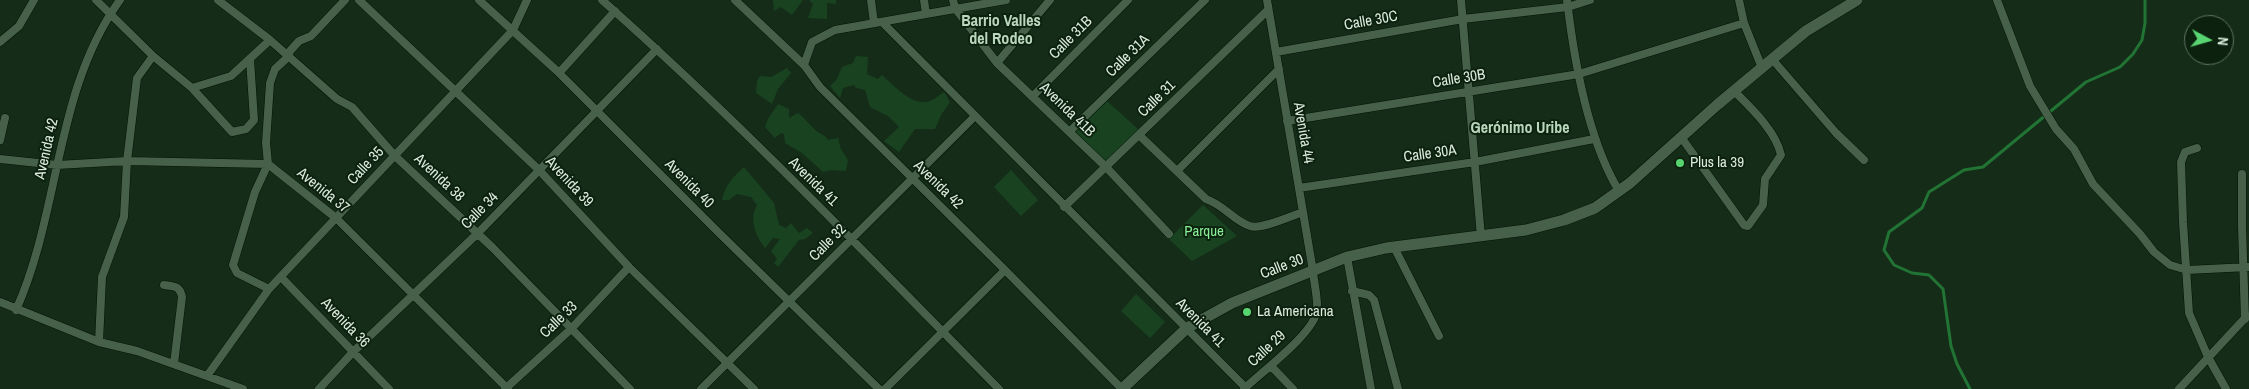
<!DOCTYPE html>
<html>
<head>
<meta charset="utf-8">
<style>
	body { margin:0 }
	#map { position:relative; width:2249px; height:389px; overflow:hidden; background:#152c18; font-family:"Archivo Narrow",sans-serif }
	canvas { display:block }
	.north { position:absolute; left:2184px; top:15px; width:50px; height:50px; box-sizing:border-box; background:#0c220f; border:1px solid #5f7261; border-radius:50%; rotate:96deg; font-size:14px; font-weight:700; line-height:20px; text-align:center; color:#dcebdd }
	.north::after { content:''; display:block; margin:auto; width:18px; height:22px; background:#58d570; clip-path:polygon(50% 0,100% 100%,50% 72%,0 100%) }
</style>
</head>
<body>
<div id="map">
<canvas width="2249" height="389"></canvas>
<div class="north">N</div>
</div>
<script>
const ctx = document.querySelector('canvas').getContext('2d');
ctx.lineJoin = 'round';
function fill(path, color) { ctx.fillStyle = color; ctx.fill(path, 'evenodd'); }
function strokePath(path, color, width, dash) { ctx.strokeStyle = color; ctx.lineWidth = width; ctx.lineCap = dash ? 'butt' : 'round'; ctx.setLineDash(dash || []); ctx.stroke(path); }
function write(font, color, halo, rows, align = 'center') {
  ctx.font = font + ' "Archivo Narrow",sans-serif'; ctx.lineWidth = 4; ctx.setLineDash([]); ctx.textBaseline = 'middle'; ctx.strokeStyle = halo; ctx.fillStyle = color; for (const [text, x, y, turn = 0] of rows) {
    ctx.save(); ctx.translate(x, y); ctx.rotate((+turn || 0) * Math.PI / 180); ctx.textAlign = isNaN(turn) ? turn : align; if (halo) ctx.strokeText(text, 0, 0); ctx.fillText(text, 0, 0); ctx.restore();
  }
}
fill(new Path2D(`
	M773 0H836V4L827 3V19L808 18 813 4 809 0H803L792 15 781 7 774 11Z
	M856 56 868 57 867 74 878 79 882 75C893 85 914 108 930 101 935 99 939 95 944 92L950 102 941 115 935 129H915L899 152 884 141 899 127 888 116 870 107 865 90 856 88 854 85 843 88 840 98 830 86 837 79 842 67 853 63Z
	M787 68 791 73 778 89 772 104 756 93 757 81 760 76 771 77Z
	M1107 101 1139 130 1106 164 1075 131Z
	M778 104 789 109V118L798 113C806 119 811 127 818 132 822 135 825 135 828 140L838 138 841 149 848 160 846 171 831 170 823 172 802 153 785 143 784 134 781 133 775 138 765 127 768 119Z
	M744 167 774 203 779 225 786 228 791 223 799 233 807 228 813 233 805 239 799 240 778 267 774 263 777 259 771 251 780 239 773 238 765 248C755 235 749 219 757 205L751 197 737 194 729 200H722C725 185 733 177 744 167Z
	M1011 170 1038 200 1021 216 994 187Z
	M1203 205 1237 236 1192 261 1169 239Z
	M1136 294 1165 322 1150 338 1121 311Z`), '#194320');
strokePath(new Path2D(`
	M1970 389 1957 364 1951 346 1943 289 1929 275 1912 273 1894 265 1884 250 1889 232 1922 208 1929 192 1964 170 1983 167 2086 82 2120 67 2133 54 2142 40 2145 23V0`), '#227434', 3);
const street = new Path2D(`
	M96 0 153 56
	M218 0 270 40 337 99 352 107 394 155 493 248 630 389
	M359 0 539 170 629 267 754 389
	M479 0 556 70 717 231 879 389
	M602 0C741 123 869 257 999 389
	M735 0 804 65 820 87 1005 270 1122 389
	M871 0 874 23
	M924 0 926 14
	M953 0 955 8 997 63 1106 167 1169 234
	M1461 0 1481 237
	M1567 0C1574 60 1588 140 1619 191
	M1739 0 1744 23 1762 68
	M1997 0 2030 86 2056 129 2074 149 2093 184 2140 234 2154 252 2170 265 2187 270 2249 267
	M882 22 1245 387
	M0 42 19 26 34 0
	M1276 52 1463 19 1568 7 1590 0
	M1772 59 1836 133 1864 160
	M997 63 1050 0
	M804 65 812 42 835 30 1006 0
	M559 73 615 11
	M192 88 232 132 246 129 254 120 250 59
	M1033 96 1128 0
	M1287 121 1579 74 1744 23
	M1070 131 1205 0
	M1139 135 1206 199C1224 205 1235 222 1250 226 1261 230 1291 216 1303 212
	M1681 137 1744 225 1748 226 1763 205 1765 179 1781 155C1776 131 1751 108 1734 91
	M0 140 5 118
	M2197 148 2185 152 2181 162 2183 222 2189 313 2208 357 2226 389
	M0 159 57 165 127 161 268 164 336 218 508 389
	M1177 171 1279 69
	M2242 174V227L2245 319
	M1299 188 1475 162 1594 139
	M1064 207 1268 10
	M1394 247 1439 336
	M1347 257 1371 389
	M281 277 389 389
	M164 285C174 286 180 286 182 297L174 364
	M269 289 237 273 233 265 255 192 268 164 266 143 270 83 275 69 288 57 290 51 299 41 311 36 345 0
	M1352 291 1369 295 1374 300 1398 389
	M0 302 99 342 137 351 243 389
	M16 310C61 210 54 91 120 0
	M99 342 102 277 124 217 127 161 137 78 153 56 192 88 231 76 270 40
	M1271 366 1293 389
	M207 376 269 289 513 30 527 0
	M319 389 353 352 478 233 657 49
	M505 389 571 329 629 267
	M701 389 975 116
	M885 389 1005 270
	M1244 389C1261 372 1315 333 1317 310 1318 298 1314 284 1313 271L1267 0
	M2179 389 2247 316`);
const secondary = new Path2D(`
	M1122 389 1187 328 1232 303 1347 257 1386 248 1526 230 1564 220 1595 208 1630 183 1717 105 1806 31 1857 0`);
strokePath(street, '#011404', 9);
strokePath(secondary, '#011404', 12);
strokePath(street, '#47604a', 8);
strokePath(secondary, '#47604a', 11);
for (const [x, y, r, color] of [
	[1680,163,5,"#58d570"],
	[1247,312,5,"#58d570"]
]) { const dot = new Path2D(); dot.arc(x, y, r, 0, 2 * Math.PI); ctx.fillStyle = color; ctx.fill(dot); strokePath(dot, '#0c220f', 2); }
write('15px', '#dcebdd', '#0c220f', [
	["Calle 30C",1371,21,-10],
	["Calle 31B",1071,38,-45],
	["Calle 31A",1128,56,-44],
	["Calle 30B",1459,79,-9],
	["Calle 31",1157,99,-44],
	["Avenida 41B",1067,110,44],
	["Avenida 44",1303,133,80],
	["Avenida 42",47,149,-77],
	["Calle 30A",1430,154,-8],
	["Calle 35",366,166,-47],
	["Avenida 38",439,178,43],
	["Avenida 39",569,182,47],
	["Avenida 41",813,182,44],
	["Avenida 40",689,184,45],
	["Avenida 42",938,185,44],
	["Avenida 37",323,191,39],
	["Calle 34",480,211,-45],
	["Calle 32",828,243,-45],
	["Calle 30",1282,267,-21],
	["Calle 33",559,320,-44],
	["Avenida 36",345,323,46],
	["Avenida 41",1200,323,45],
	["Calle 29",1267,349,-43]
]);
write('15px', '#dcebdd', '#0c220f', [
	["Plus la 39",1690,163],
	["La Americana",1257,312]
], 'left');
write('15px', '#88ef96', '#0c220f', [
	["Parque",1204,232]
]);
write('bold 16px', '#bad6bc', '#0c220f', [
	["Barrio Valles",1001,22],
	["del Rodeo",1001,40],
	["Gerónimo Uribe",1520,129]
]);
</script>
</body>
</html>
